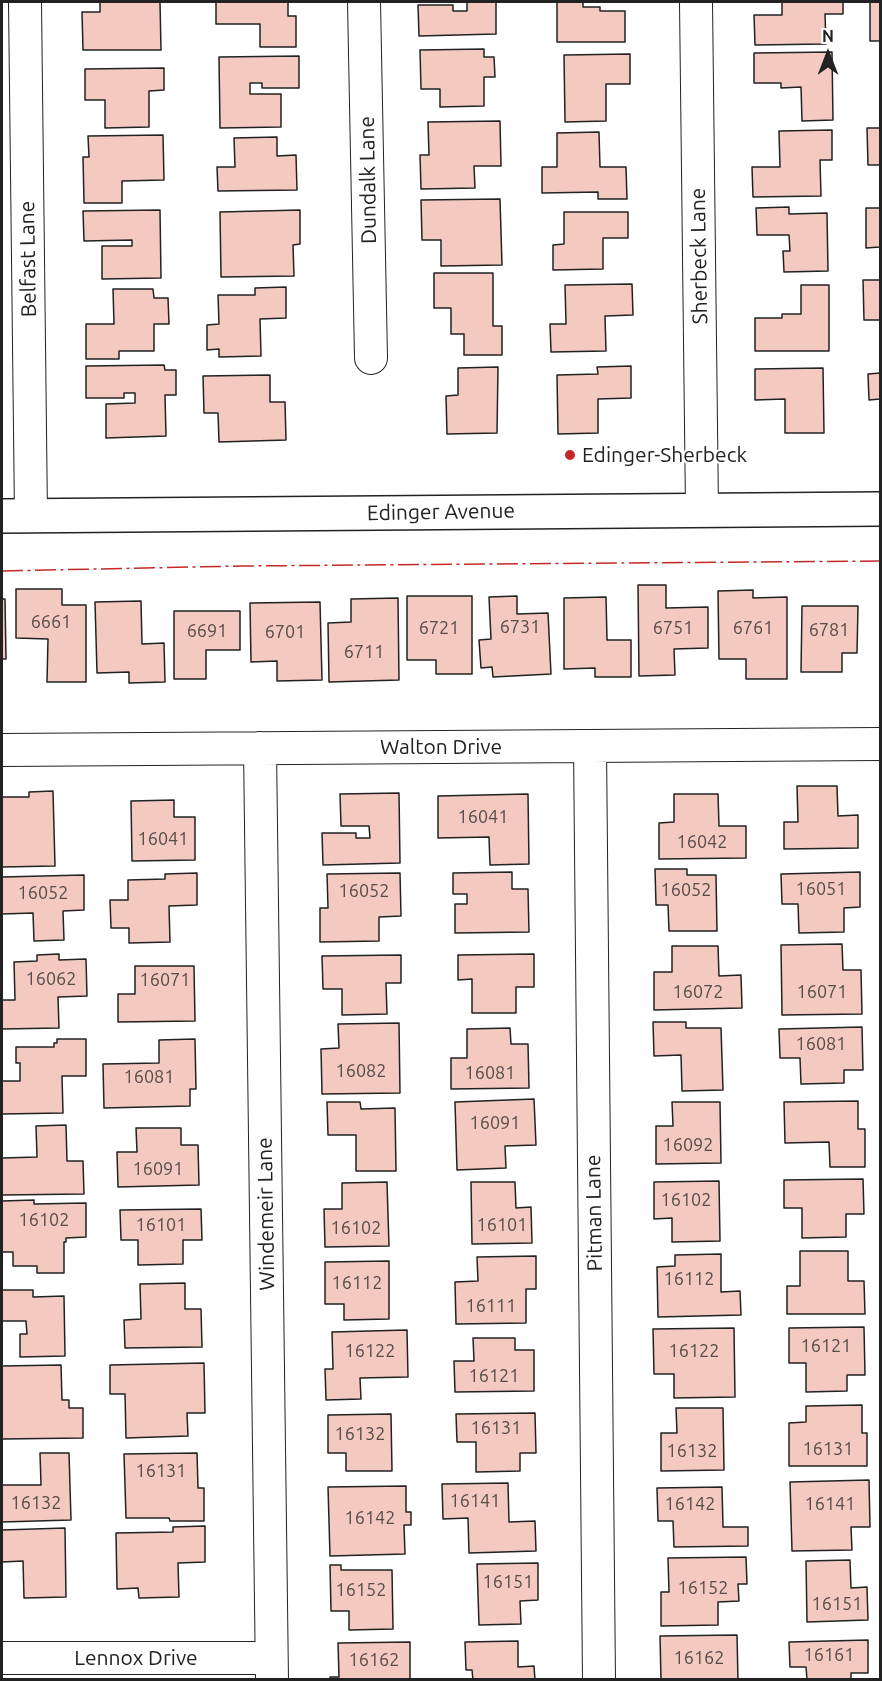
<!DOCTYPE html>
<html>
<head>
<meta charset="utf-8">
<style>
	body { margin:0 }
	#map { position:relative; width:882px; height:1681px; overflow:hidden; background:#fff; font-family:Ubuntu,sans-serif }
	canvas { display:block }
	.frame { position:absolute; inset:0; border:3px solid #222; pointer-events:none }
	.north { position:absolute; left:798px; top:24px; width:60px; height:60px; -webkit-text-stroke:4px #fff; paint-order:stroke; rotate:0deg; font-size:16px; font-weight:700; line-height:24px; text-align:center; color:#222 }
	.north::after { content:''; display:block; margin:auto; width:21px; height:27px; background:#222; clip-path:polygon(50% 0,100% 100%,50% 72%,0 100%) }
</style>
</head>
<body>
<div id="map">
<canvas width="882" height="1681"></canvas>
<div class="frame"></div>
<div class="north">N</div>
</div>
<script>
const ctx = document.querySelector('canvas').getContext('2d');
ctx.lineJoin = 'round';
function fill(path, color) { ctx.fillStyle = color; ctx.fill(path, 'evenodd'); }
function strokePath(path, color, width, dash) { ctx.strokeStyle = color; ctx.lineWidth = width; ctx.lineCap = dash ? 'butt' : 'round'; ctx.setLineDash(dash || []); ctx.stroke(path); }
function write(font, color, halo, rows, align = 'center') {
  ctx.font = font + ' Ubuntu,sans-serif'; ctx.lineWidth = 4.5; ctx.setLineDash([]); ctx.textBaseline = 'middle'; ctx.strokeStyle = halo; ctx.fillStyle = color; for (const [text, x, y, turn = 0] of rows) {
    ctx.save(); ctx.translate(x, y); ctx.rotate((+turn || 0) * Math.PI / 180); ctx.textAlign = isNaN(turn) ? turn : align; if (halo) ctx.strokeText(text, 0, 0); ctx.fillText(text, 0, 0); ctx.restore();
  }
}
const building = new Path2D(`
	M100 2H160L161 50H83L82 12H100Z
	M216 2H288V16H296V47H260V24H216Z
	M467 2H496V34L419 36 418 5H453V11H467Z
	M557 2H583V7H600V11H625V42H557Z
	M782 2H843V14H825L826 44 755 45 754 15H782Z
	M870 2H880V41H870Z
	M484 49V57H494L495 77H484V106L440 107V89H421L420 50Z
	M832 52 833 120 802 121 801 87 781 88V83H754V53Z
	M630 54V84H606V121L565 122 564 55Z
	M299 56V88H262V83H250V94H281V127L220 128 219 57Z
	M164 68V90L149 91V127L105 128V100H85V69Z
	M500 121 501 166H474L475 188 421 189 420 155H429L428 122Z
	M867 128H880V165H868Z
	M832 130V160H820L821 196 753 197 752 167H780L779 131Z
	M599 132 600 167H626L627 199H598V192L542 193V167H557V133Z
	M163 135 164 180 122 181V203H84L83 157H89L88 136Z
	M277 137V156L296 155 297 190 218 191 217 167H235L234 138Z
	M500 199 502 265 441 266V240H422L421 200Z
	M789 207V214L827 213 828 271 784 272 783 251H790L789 235H757L756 208Z
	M866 208H880V247L866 248Z
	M160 210 161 278 102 279V246H132V240L84 241 83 211Z
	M300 210V244L293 245 294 276 221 277 220 212Z
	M564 212H628V238H603V269L553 270V245L564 244Z
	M434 273H493V326H502V355H464V334H451V308H434Z
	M863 280H880V320H864Z
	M632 284 633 315 605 316 606 351 551 352 550 324H566L565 285Z
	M801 285H829V351H755V318H782V314H801Z
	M286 287V318L260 319 261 356 219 357V349L207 350V325L219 324 218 295H255V288Z
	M113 289H153L154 298H168L169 324H154V351H119V359H86V324H114Z
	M164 365 165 370H176V395H165L166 436 106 438V404L135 403V393H124V398H86V366Z
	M631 366V398L598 399V433L558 434 557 375 598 374 597 367Z
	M498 367 497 433 447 434 446 396 458 395V368Z
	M823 368 824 433H785V399L755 400V369Z
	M880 373V399L869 400 868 374Z
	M270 375V402H285L286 440 219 442 218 413H204L203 376Z
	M638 585H666V608L708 607V648L674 649 675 675 639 676Z
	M16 589H62V605H86V682H47L48 639 16 638Z
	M753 590V598L787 597V679H746V659H719L718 591Z
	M407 596H472V674H436V660H407Z
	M517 596V614L548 613 551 674 493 677 492 667 481 668 479 640 491 639 489 597Z
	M606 597 607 640H631V677H595V668L564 669V598Z
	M398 598 399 680 329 682 328 623 351 622V599Z
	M2 599H5L6 659H2Z
	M141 601 142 644 164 643 165 682 129 683V672L97 673 95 602Z
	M320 602 322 680 277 681V661L251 662 250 603Z
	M802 606H858L857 653H842V672H801Z
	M174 611H240V650H206V679H174Z
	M797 786H837L838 816 858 815V848L784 849V822H798Z
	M53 791 55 866 2 867V797H29V792Z
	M399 793 400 863 323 865 322 833H356V838H370L369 826H341L340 794Z
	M528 794 529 864 490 865 489 837 438 838V796Z
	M674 794H718L719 826H746V858L659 859V823L674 822Z
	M174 800V817H195V860L132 861 131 801Z
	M655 869H687V875H716L717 931H669L668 905H656Z
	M512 872V889H528L529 932 455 933V904H467V894H453V873Z
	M860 872V907L844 908V932L799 933 798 904H782L781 874Z
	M197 873V905L169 906 170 942 129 943V928H111L110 900H128V880L165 879V874Z
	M400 873 401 916 379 917V941L320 942V908H328L327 874Z
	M84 875V910L63 911 64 940 34 941 33 913 2 914V877Z
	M842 944 843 970H861L862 1014 782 1015 781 945Z
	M672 946H718L719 976 741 975 742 1008 654 1010V972H672Z
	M59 954V960L86 959 87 996 58 997 59 1028 2 1029V1000H15L14 962 37 961V955Z
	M534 954V987H516V1013H472V979L458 980V955Z
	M401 955V983H386L387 1014 342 1015V989H323L322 956Z
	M135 966H194L195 1021 118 1022V994H135Z
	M653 1022H686V1028H721L723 1090 682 1091 681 1055 654 1056Z
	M399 1023 400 1093 322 1094 321 1049 339 1048 338 1024Z
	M862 1027 863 1070H844V1083L801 1084 800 1058H780L779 1029Z
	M510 1028 511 1044H528L529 1088 451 1089V1058H467V1029Z
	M57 1039H86V1076H62L63 1113 2 1114V1081H20V1063H16V1047H54V1043H57Z
	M195 1039 196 1089H190V1106L104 1108 103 1064 159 1063V1040Z
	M534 1099 536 1145 505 1146 506 1168 457 1170 455 1102Z
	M858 1101V1129H865V1167H830L829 1142 785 1143 784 1102Z
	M327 1102H360L361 1109 395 1108 396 1171H356V1135H328Z
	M672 1102H720L721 1163 656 1164V1126H673Z
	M66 1125 67 1161H83L84 1194 2 1195V1158L37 1157 36 1126Z
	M136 1128H181V1145H198L199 1185 118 1187 117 1152H137Z
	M863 1179 864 1214H846V1237L802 1238V1208H784V1180Z
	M719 1181 720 1241 672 1242V1218L654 1219V1182Z
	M387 1182 389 1246 325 1247 324 1209H342V1183Z
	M471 1182H515L516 1208 531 1207 532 1243 472 1244Z
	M34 1200V1204L86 1203V1237L66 1238V1242H64V1273H37V1266H13V1252H2V1201Z
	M201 1209 202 1240H183V1264L138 1265V1240H121L120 1210Z
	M800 1251H848V1281H864L865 1314H787V1286H800Z
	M721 1254V1292L740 1291 741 1315 658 1317 657 1267 675 1266V1255Z
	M536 1256V1289H526V1323L456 1324 455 1282 478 1281 477 1257Z
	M389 1261V1319L344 1320V1304H325V1262Z
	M185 1283V1309H201L202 1347 125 1348 124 1320 141 1319 140 1284Z
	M2 1290H33V1297L64 1296 65 1356 20 1357V1334H27L26 1321H2Z
	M864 1327 865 1375H847V1391L806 1392V1363H789V1328Z
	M734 1328 735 1397 674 1398V1374H654L653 1329Z
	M407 1330 408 1377 360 1378 361 1399 326 1400 325 1369H333L332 1332Z
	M473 1338H515V1350H534V1391L455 1392 454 1361H474Z
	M204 1363 205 1413H187L188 1436 126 1438 125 1394H110V1365Z
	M61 1365 62 1400H69V1408H83V1438L2 1439V1366Z
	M862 1405V1433H867V1466H789V1423L806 1422V1406Z
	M676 1408H723L724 1470 661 1471V1433H677Z
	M535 1413 536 1453H520V1471L476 1472V1442H457L456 1414Z
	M391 1414 392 1471H346V1453H328V1415Z
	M40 1453H69L71 1520 2 1522V1485H41Z
	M197 1453 198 1488H204V1521H170L169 1518H126L124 1454Z
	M869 1480 870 1527H851L852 1550 792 1551 790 1482Z
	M508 1483 509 1522 535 1521 536 1551 469 1553 468 1518 443 1519 442 1484Z
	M406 1486V1512H411V1525H404L405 1554 330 1556 328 1487Z
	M722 1487 723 1527H748V1546L674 1547 673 1521H658L657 1488Z
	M205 1526V1562L178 1563 179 1597 139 1598 138 1588 117 1589 116 1533 173 1532V1527Z
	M65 1528 66 1597 24 1598 23 1561 2 1562V1530Z
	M746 1557 747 1584H738L739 1601 718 1602V1625L661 1626V1592H669L668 1558Z
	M850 1560 851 1588 867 1587 868 1620 807 1622 806 1561Z
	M538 1563V1600L520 1601 521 1624 479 1625 477 1564Z
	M330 1565H341V1570H392L393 1629 349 1630V1611H331Z
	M737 1635 738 1680H661L660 1636Z
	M868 1640V1673H851V1680H807L806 1667H790L789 1642Z
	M518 1641V1667L534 1666 535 1680H473L472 1670H466L465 1642Z
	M410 1642V1680H330V1677H339L338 1643Z`);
fill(building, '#f3c9c0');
strokePath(building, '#222', 1.5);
const minor = new Path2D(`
	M25 2 31 516
	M364 2 371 358
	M696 2 702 510
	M590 746 599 1680
	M260 748 272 1680
	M2 750 880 744
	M2 1658H271`);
const major = new Path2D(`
	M2 516 880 509`);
strokePath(minor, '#222', 34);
strokePath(major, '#222', 36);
strokePath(minor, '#fff', 32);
strokePath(major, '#fff', 33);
strokePath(new Path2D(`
	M2 571 241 566 880 561`), '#c62828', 1.5, [21, 4.5, 3, 4.5]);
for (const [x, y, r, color] of [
	[570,455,6,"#c62828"]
]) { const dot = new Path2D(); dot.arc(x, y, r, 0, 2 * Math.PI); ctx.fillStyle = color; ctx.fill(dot); strokePath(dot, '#fff', 2); }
write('18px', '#564c4a', null, [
	["6661",51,622],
	["6731",520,627],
	["6721",439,628],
	["6751",673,628],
	["6761",753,628],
	["6781",829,630],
	["6691",207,631],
	["6701",285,632],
	["6711",364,652],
	["16041",483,817],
	["16041",163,839],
	["16042",702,842],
	["16051",821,889],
	["16052",686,890],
	["16052",364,891],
	["16052",43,893],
	["16062",51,979],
	["16071",165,980],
	["16072",698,992],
	["16071",822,992],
	["16081",821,1044],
	["16082",361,1071],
	["16081",490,1073],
	["16081",149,1077],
	["16091",495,1123],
	["16092",688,1145],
	["16091",158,1169],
	["16102",686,1200],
	["16102",44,1220],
	["16101",161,1225],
	["16101",502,1225],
	["16102",356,1228],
	["16112",689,1279],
	["16112",357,1283],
	["16111",491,1306],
	["16121",826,1346],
	["16122",370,1351],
	["16122",694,1351],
	["16121",494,1376],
	["16131",496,1428],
	["16132",360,1434],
	["16131",828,1449],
	["16132",692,1451],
	["16131",161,1471],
	["16141",475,1501],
	["16132",36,1503],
	["16142",690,1504],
	["16141",830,1504],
	["16142",370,1518],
	["16151",508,1582],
	["16152",703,1588],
	["16152",361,1590],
	["16151",837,1604],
	["16161",829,1655],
	["16162",699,1658],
	["16162",374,1660]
]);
write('21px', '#222', '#fff', [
	["Dundalk Lane",368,180,-91],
	["Sherbeck Lane",699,256,-91],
	["Belfast Lane",28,259,-91],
	["Edinger Avenue",441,512,-1],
	["Walton Drive",441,747],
	["Pitman Lane",594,1213,-91],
	["Windemeir Lane",266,1214,-91],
	["Lennox Drive",136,1658]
]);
write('21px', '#222', '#fff', [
	["Edinger-Sherbeck",582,455]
], 'left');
</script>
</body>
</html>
